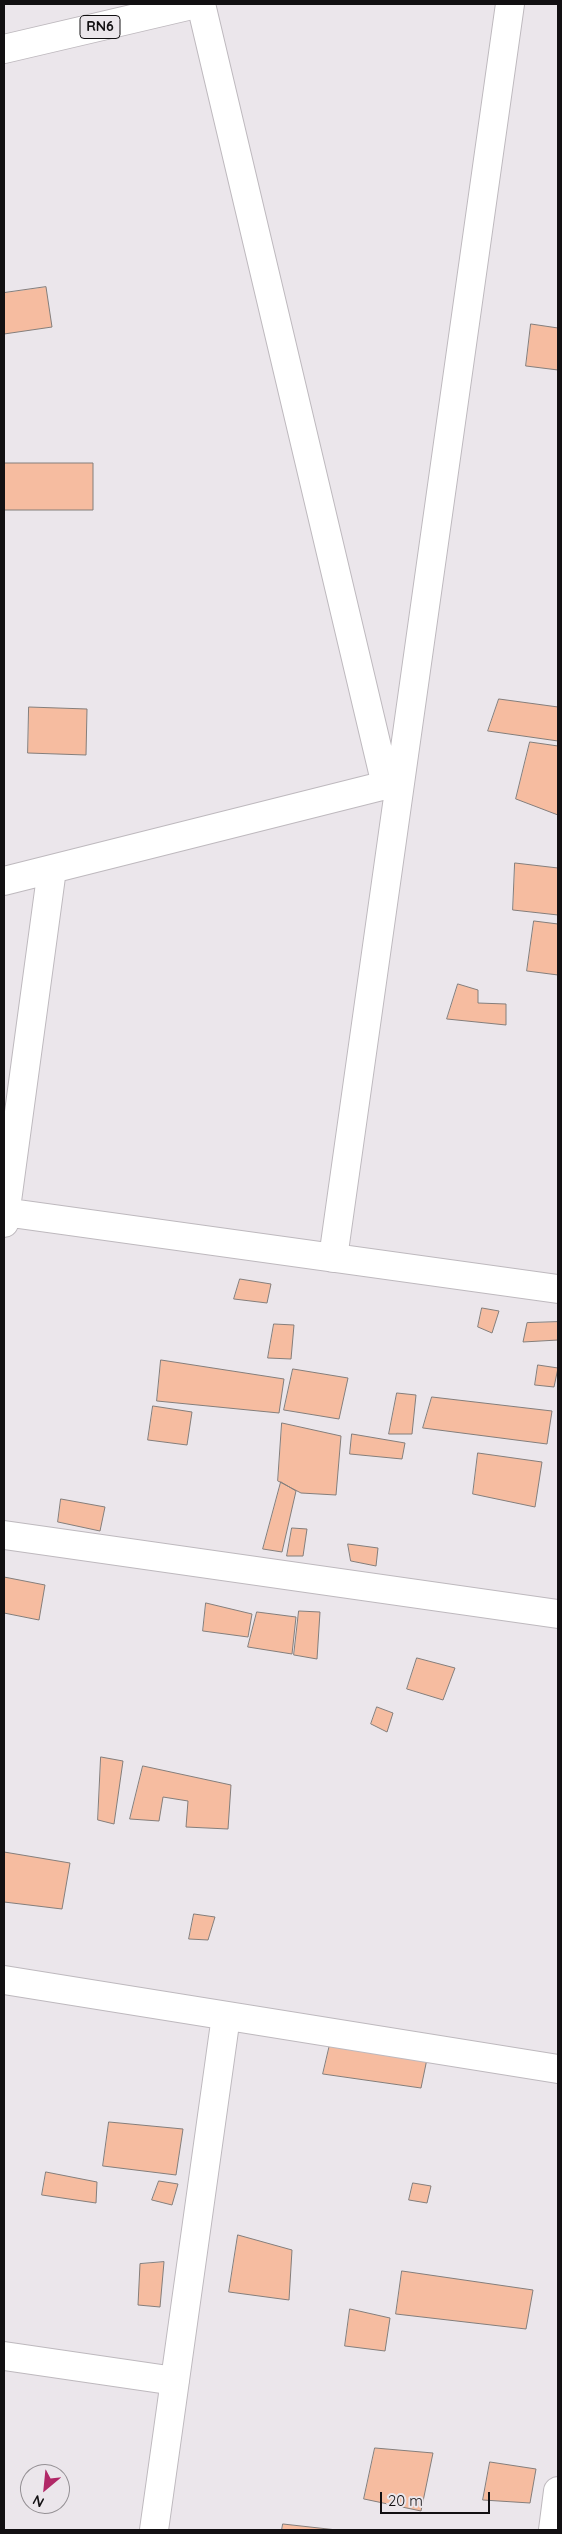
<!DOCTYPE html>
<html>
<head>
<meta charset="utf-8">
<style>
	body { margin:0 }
	#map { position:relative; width:562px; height:2534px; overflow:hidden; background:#ebe6eb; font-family:Quicksand,sans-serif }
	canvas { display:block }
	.frame { position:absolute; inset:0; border:5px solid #121012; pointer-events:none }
	.north { position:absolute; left:20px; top:2464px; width:50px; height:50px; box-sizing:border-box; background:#ebe6eb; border:1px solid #949094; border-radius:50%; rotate:208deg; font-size:14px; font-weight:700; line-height:20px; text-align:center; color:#121012 }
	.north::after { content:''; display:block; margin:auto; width:18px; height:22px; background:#b12867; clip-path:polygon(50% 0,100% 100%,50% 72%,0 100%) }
	.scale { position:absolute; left:380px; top:2492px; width:110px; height:22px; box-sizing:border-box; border:2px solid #121012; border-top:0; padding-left:6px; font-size:15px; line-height:18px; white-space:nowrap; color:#121012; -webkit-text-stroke:4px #ebe6eb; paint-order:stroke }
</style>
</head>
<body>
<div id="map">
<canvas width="562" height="2534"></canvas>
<div class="frame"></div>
<div class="north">N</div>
<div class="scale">20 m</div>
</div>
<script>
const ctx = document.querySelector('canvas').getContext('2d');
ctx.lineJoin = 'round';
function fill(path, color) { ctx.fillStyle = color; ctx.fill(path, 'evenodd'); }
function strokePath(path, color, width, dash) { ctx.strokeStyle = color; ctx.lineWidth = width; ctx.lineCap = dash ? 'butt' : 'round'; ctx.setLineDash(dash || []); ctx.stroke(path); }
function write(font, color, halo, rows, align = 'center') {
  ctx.font = font + ' Quicksand,sans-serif'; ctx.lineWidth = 4.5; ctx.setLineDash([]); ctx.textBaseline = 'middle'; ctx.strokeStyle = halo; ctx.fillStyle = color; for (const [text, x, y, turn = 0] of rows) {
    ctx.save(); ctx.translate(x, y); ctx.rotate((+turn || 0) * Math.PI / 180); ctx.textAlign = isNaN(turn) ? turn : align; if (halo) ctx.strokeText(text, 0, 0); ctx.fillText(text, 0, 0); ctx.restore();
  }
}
const building = new Path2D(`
	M46 287 52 327 4 334V293Z
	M531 324 558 328V370L526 366Z
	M4 463H93V510H4Z
	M499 699 558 707V741L488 731Z
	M29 707 87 709 86 755 28 753Z
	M530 742 558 746V815L516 799Z
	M515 863 558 868V915L513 910Z
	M534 921 558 924V975L527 971Z
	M458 984 478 990V1003L506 1004V1025L447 1019Z
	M240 1279 271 1284 267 1303 234 1299Z
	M482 1308 499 1311 492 1333 478 1327Z
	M558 1322V1340L523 1342 527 1323Z
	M274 1324 294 1325 291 1359 268 1358Z
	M161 1360 284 1379 279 1413 157 1401Z
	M538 1365 558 1368 554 1387 535 1385Z
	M293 1369 348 1378 339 1419 284 1410Z
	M397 1393 416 1395 412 1434H389Z
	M432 1397 552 1411 547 1444 423 1428Z
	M153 1406 192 1412 187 1445 148 1440Z
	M282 1423 341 1436 336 1495 301 1493 278 1481Z
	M352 1434 405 1443 402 1459 350 1454Z
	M478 1453 542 1462 535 1507 473 1494Z
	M281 1482 296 1491 282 1552 263 1549Z
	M61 1499 105 1507 100 1531 58 1522Z
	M292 1528 307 1529 303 1556H287Z
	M348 1544 378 1548 376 1566 351 1561Z
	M4 1577 45 1585 39 1620 4 1613Z
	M206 1603 252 1614 248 1637 203 1631Z
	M299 1611 320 1612 317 1659 294 1655Z
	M257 1612 296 1617 292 1654 248 1647Z
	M417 1658 455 1668 443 1700 407 1689Z
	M377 1707 393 1713 387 1732 371 1724Z
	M101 1757 123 1761 114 1824 98 1820Z
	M143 1766 231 1785 228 1829 186 1827 188 1801 163 1797 159 1821 130 1819Z
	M4 1852 70 1863 62 1909 4 1902Z
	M194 1914 215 1917 208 1940 189 1939Z
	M331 2040 428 2054 421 2088 323 2074Z
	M109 2122 183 2129 176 2175 103 2166Z
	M46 2172 97 2182 96 2203 42 2195Z
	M159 2181 178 2184 172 2205 152 2200Z
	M413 2183 431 2186 427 2203 409 2200Z
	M238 2235 292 2250 289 2300 229 2292Z
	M164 2262 160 2307 138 2305 140 2264Z
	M402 2271 533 2290 526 2329 396 2314Z
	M350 2309 390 2318 385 2351 345 2346Z
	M375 2448 433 2453 421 2511 364 2499Z
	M490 2462 536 2469 530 2503 483 2500Z
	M283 2524 337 2530H282Z`);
fill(building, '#f6bca0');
strokePath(building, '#847e7b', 1);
const minor = new Path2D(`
	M4 881 386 785 201 4
	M4 1212 558 1289
	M4 1223 52 869
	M333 1258 510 4
	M4 1535 558 1614
	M4 1980 558 2069
	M4 2356 175 2381
	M154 2530 226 2016
	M553 2530 558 2491`);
const major = new Path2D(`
	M4 49 196 4`);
strokePath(minor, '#beb9be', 30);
strokePath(major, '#beb9be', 30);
strokePath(minor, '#fff', 28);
strokePath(major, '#fff', 28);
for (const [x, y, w] of [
	[100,27,40]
]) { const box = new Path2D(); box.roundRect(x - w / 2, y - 11.5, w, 23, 4); ctx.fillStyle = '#ebe6eb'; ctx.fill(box); strokePath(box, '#121012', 1); }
write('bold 14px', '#121012', null, [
	["RN6",100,27]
]);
</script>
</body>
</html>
